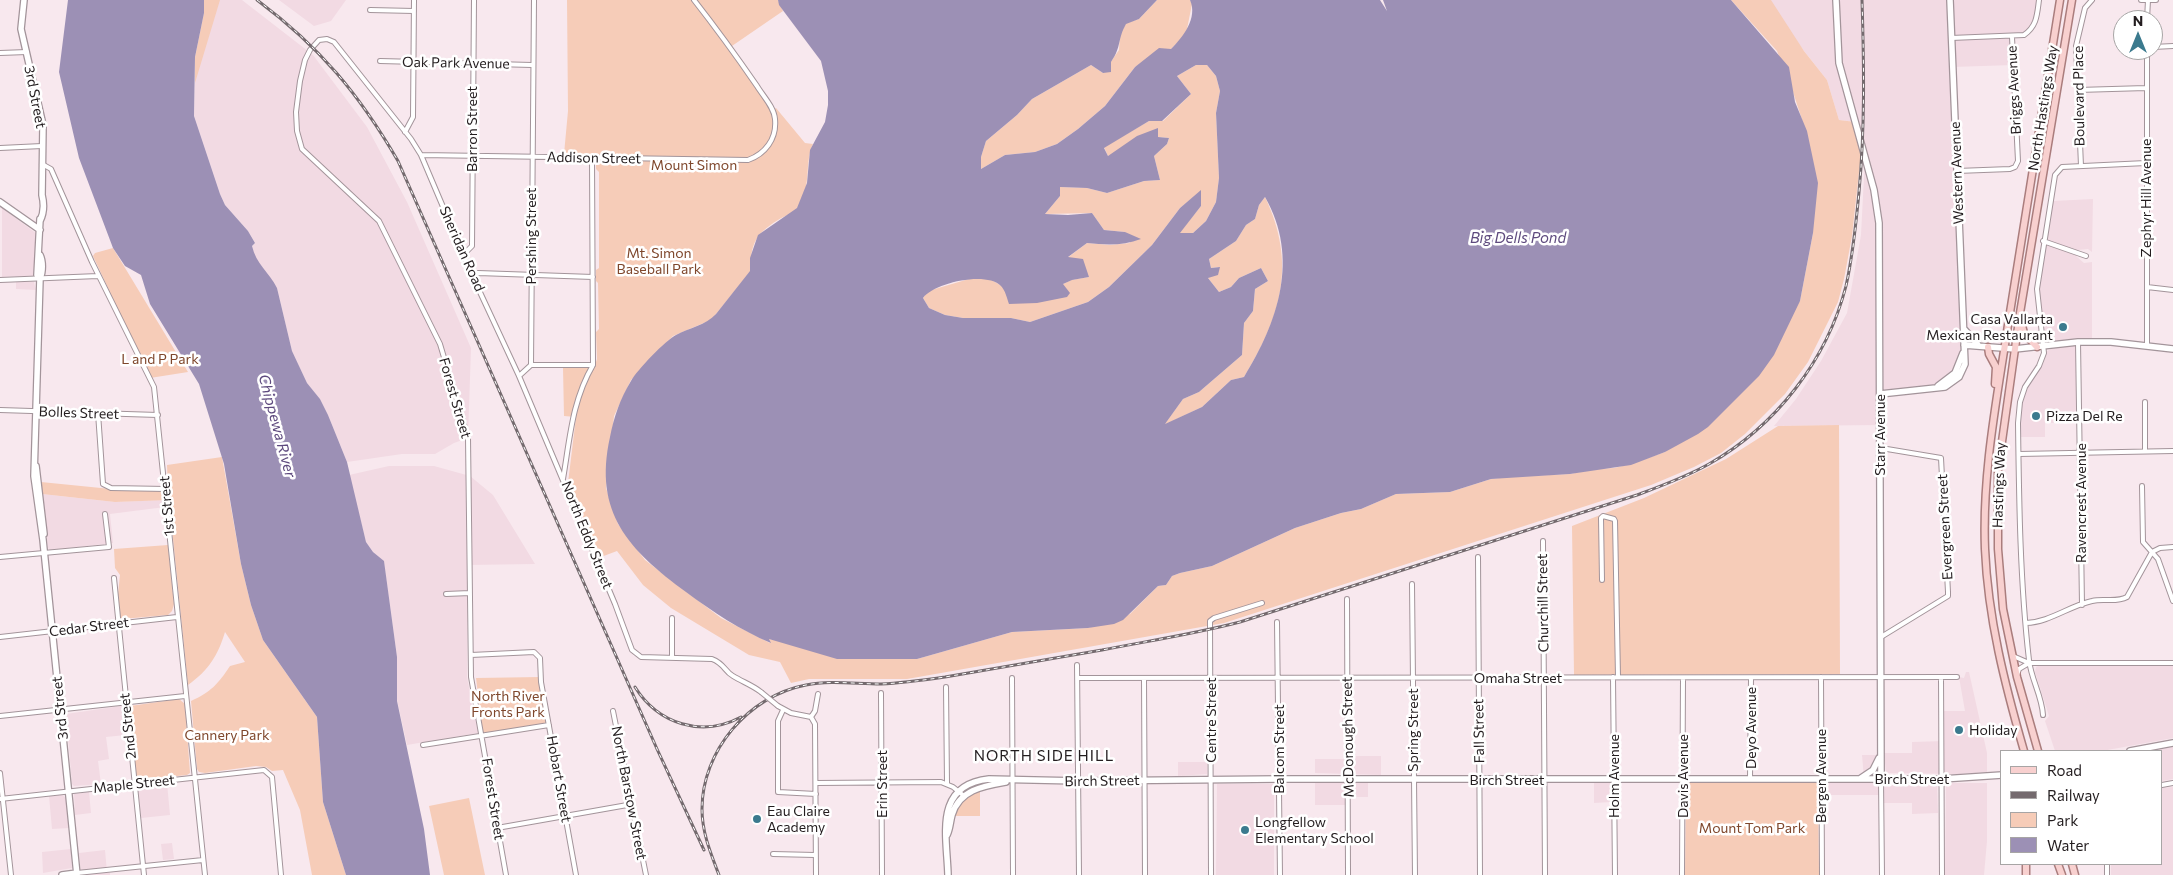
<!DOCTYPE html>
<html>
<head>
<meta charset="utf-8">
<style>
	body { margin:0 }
	#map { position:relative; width:2173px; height:875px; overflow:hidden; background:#f8e8ee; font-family:Commissioner,sans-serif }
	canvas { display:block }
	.legend { position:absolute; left:2000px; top:750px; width:162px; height:115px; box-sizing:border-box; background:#fff; border:1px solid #a7a5a5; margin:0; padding:6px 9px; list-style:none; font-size:15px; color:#231d1f }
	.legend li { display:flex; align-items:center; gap:10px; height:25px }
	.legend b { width:25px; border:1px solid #a7a5a5 }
	.north { position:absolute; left:2113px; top:10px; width:50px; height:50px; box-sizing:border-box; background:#fff; border:1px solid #a7a5a5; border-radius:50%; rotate:0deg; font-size:14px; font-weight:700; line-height:20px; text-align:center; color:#231d1f }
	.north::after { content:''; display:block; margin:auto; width:18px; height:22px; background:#3b7a8e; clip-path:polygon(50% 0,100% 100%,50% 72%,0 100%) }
</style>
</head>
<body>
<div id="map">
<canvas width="2173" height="875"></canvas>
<ul class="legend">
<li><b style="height:6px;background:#f8d0cf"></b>Road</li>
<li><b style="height:6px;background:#746a6e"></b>Railway</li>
<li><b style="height:14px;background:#f6ccb8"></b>Park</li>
<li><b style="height:14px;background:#9c90b5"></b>Water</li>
</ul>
<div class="north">N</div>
</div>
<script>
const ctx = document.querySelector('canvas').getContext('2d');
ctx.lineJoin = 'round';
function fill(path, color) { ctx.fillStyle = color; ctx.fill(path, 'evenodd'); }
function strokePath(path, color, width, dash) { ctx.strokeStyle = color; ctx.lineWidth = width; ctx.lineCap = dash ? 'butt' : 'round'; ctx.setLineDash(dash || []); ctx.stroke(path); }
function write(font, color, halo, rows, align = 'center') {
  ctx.font = font + ' Commissioner,sans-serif'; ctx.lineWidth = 5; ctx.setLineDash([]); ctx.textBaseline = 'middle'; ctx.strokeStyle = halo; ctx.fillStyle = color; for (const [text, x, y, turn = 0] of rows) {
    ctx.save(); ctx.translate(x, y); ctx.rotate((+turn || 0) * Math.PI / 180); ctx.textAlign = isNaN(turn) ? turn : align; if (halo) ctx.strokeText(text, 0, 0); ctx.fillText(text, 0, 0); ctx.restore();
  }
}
fill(new Path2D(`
	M204 0H242L313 55 367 127 407 202 471 348 468 438 454 443 435 454H402L347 462 328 415 320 399 307 383 292 351 277 288 255 260 252 246 255 243 248 231 225 205 220 194 194 116 195 69 204 13Z
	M279 0H346L331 21 314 26Z
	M1764 0H2039L2036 21 2024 35 2012 37 2013 65 1952 67 1964 345 1959 367 1936 387 1880 394 1881 425 1774 426 1796 399 1821 361 1847 313 1861 235 1865 157 1856 122 1839 120 1827 80Z
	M2093 199 2092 252 2088 249 2078 250 2076 256 2084 263 2092 262V338L2050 341 2047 339 2039 300 2040 273 2053 201Z
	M2 208 37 234 36 274 34 276 2 277Z
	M16 282H34L36 290 16 289Z
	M2075 345 2077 346V423H2045V437H2020L2022 398 2027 387 2043 364 2047 351 2053 348Z
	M389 466H434L470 476 493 495 535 564 467 565V677L478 733 407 745 397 700V657L384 562 373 552 366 542 349 475Z
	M42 494 115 502 164 500 165 507 110 514 113 543 50 550 48 548Z
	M2040 665H2173V738L2102 751H2055L2045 721 2049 716 2035 672 2036 667Z
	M1966 672H1969L1987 753V772L1957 774 1886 773 1884 753H1912V742L1944 741V711H1965L1959 677 1964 678Z
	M121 706 124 708 126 735 106 737 109 759 98 761 101 784 74 786 72 784 66 714Z
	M2173 747V779L2162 781V751H2150Z
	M1862 755H1878L1877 764 1872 774 1864 778Z
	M1351 756H1381V775L1315 773V759H1351Z
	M1178 762H1207V774L1178 776Z
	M1315 782H1368V797H1345V805H1315Z
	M1594 782 1610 783 1611 802 1594 803Z
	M1827 782 1937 784 1938 813 1912 814V803H1883V795H1824V784Z
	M167 783 170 815 141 818 138 791 139 786Z
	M1946 783H1987V841L1984 875H1945Z
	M1217 784H1274V875H1216Z
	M2173 787V875H2111V864H2162V788Z
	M89 792 91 813 75 815 74 794Z
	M62 795 66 798 69 828 52 829 49 796Z
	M172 843 174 859 163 860 161 844Z
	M71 849 72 868 43 873 42 852Z
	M105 850 107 872 110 873V875H81L79 853Z`), '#f2dae3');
fill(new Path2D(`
	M204 0H220L195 83V57L204 13Z
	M567 0H778L783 11 729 48 771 111 776 108 805 143 813 144C804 163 812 187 798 208 793 214 784 216 778 220 755 234 750 245 751 271L716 314 711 320 673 336 631 380 614 416 606 488 618 524 645 560 721 618 770 643 769 639 917 659 1012 632 1088 628 1130 614 1158 586 1166 585 1172 576 1180 573 1212 566 1295 528 1341 513 1361 509 1396 494 1450 492 1491 479 1508 477 1570 474 1596 469 1614 468 1631 464 1665 452 1800 301 1813 233 1808 138 1792 89 1777 51 1731 0H1771L1804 51 1827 80 1839 120 1856 122 1857 139 1861 154 1852 236 1844 279 1838 302 1808 362 1785 394 1745 434 1721 453 1694 467 1651 485 1224 623 907 679H809L791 683 780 662 749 655 671 608 643 585 617 551 601 557 568 483 576 417 564 416 563 368H594L597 359 596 332 599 329 598 283 596 281V270L599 268V172L596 169V155L564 154 568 111Z
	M1157 0H1190L1192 4 1186 34 1171 49 1135 67 1105 106 1078 129 1057 144 1035 152 1005 155 981 169V157L986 141 1017 115 1032 99 1091 65 1103 73 1119 50 1120 34 1126 23 1139 19Z
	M1196 65H1207L1216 76 1220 91 1216 113 1219 178 1216 202 1206 221 1193 233H1179L1201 206V191L1180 208 1152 245 1109 287 1088 302 1030 322 1011 318H963L945 315 929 308 923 298 928 291 969 279 988 278 1002 286 1063 284 1071 280 1089 277 1067 258 1087 243 1110 245 1130 243 1125 232 1104 230 1092 213 1045 214 1060 196V187L1087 188 1107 193 1144 181 1160 180 1154 156 1167 144 1169 138 1158 137 1108 156 1104 147 1149 121H1163L1191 94 1177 76Z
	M1265 197C1297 264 1281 317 1244 377L1231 380 1202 407 1164 425 1183 399 1199 392 1242 355 1244 323 1253 311 1255 289 1268 281 1261 268 1239 278 1231 287 1219 292 1208 278 1219 267 1211 268 1209 259 1236 241 1246 225 1255 219 1259 205Z
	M113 248 188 372 150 378 93 256 95 253Z
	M1839 425 1840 674 1574 675 1572 526 1644 498 1726 459 1778 426Z
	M222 457 241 564 251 605 263 640 317 717 323 802 346 875H312L300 810 283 770 272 771 266 767 256 766 205 773 199 772 197 769 191 701C211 692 218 684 230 666L245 662 225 632C218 655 209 670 188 685L169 500 115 502 42 494 41 482 111 489 168 490 167 465Z
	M168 545 174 604 172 611 168 615 122 619 120 617 118 594 120 575 115 568 114 549Z
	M541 677 549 725 483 735 476 678Z
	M179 699 185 704 190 773 187 775 138 780 136 775 130 706Z
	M1691 782H1818L1819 875H1685L1686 789 1687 783Z
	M980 789V816H953L966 797Z
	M469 798 485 875H444L429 806Z`), '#f6ccb8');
fill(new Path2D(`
	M68 0H204V13L195 57 194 116 220 194 225 205 248 231 255 243 252 246C256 264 269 272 277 288L292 351 307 383 320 399 328 415 347 462 366 542 373 552 384 561 397 657V701L424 829 430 875H346L323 802 317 717 263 640 251 605 241 564 224 464 199 384 150 304 141 275 125 266 113 248 79 158 59 72Z
	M778 0H1157L1139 19 1126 24C1117 40 1122 46 1111 62V72L1103 73 1091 65 1032 99 1017 115 986 141 981 157V169L1005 155 1035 152 1057 144 1078 129 1105 106 1135 67 1159 48 1171 49C1183 37 1198 18 1190 0H1380L1387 11 1383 0H1731L1789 67 1795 102 1807 131 1818 183 1813 233 1800 301 1774 355 1759 376 1708 427 1698 434 1665 452 1631 465 1570 474 1491 479 1450 492 1396 494 1361 509 1341 513 1295 528 1212 566 1180 573 1172 576 1166 585 1158 586 1123 620 1114 624 1088 628 1012 632 917 659H837L769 639 771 643C740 630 713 612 686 592 629 550 593 513 610 437 614 417 620 399 631 381 637 370 666 340 676 335 689 328 706 325 716 314L750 271V258L758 235 797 208 807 183 810 150 825 122 828 105V91L821 61 779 5ZM1196 65H1207L1216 76 1220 91 1216 113 1219 178 1216 202 1206 221 1193 233H1180L1201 206V190L1180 208 1152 245 1109 287 1088 302 1030 322 1011 318H963L945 315 929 308 923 298C934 283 986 271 1001 286 1005 290 1007 298 1009 304L1037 303 1067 297 1070 293 1063 284 1072 280 1089 277 1083 259 1068 257 1087 243C1106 245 1123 246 1141 239L1125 232 1104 230 1092 213 1068 215 1045 214 1060 196V187L1087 188 1107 193 1144 181 1160 180 1154 156 1167 144 1169 138 1158 137V128L1137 136 1108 156 1104 148 1149 121H1162L1191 94 1177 76ZM1265 197C1300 258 1278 322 1244 377L1231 380 1202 407 1165 424 1183 399 1199 392 1242 355 1244 323 1253 311 1255 289 1268 281 1261 268 1239 278 1231 287 1219 292 1208 278 1218 275 1220 267 1211 268 1209 259 1236 241 1246 225 1255 219 1259 205Z`), '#9c90b5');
const street = new Path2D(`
	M2141 0H2156
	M370 10 414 11
	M2147 20 2148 0
	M1951 38 2024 35C2037 26 2037 15 2039 0
	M2153 47 2173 46
	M2147 50V346
	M0 53 27 52
	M380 61 532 65
	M2078 90 2146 88
	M405 132 413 117 414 0
	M0 148 42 146
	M421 155 748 160C765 154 777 139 775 119 774 107 763 96 757 86 737 57 716 28 694 0
	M42 164 51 169 92 262 154 387 205 875
	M2081 166 2076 46 2085 8 2092 0
	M1957 171 2010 169 2015 167 2018 161 2012 37
	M2043 241 2086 256
	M464 254 472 246 474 0
	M472 275 478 273 593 277
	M0 280 98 276
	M2147 287 2173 290
	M2078 342 2082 605
	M531 365H593
	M519 376 531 365 534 0
	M0 410 158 415
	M98 413 103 484 111 488 166 489
	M1881 448 1941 458 1948 592V596L1881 637
	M2145 451V402
	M2019 454 2173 451
	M563 479C570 438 572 401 593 365L592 158
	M2142 486 2143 542 2158 559 2173 601
	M1543 541 1545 875
	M0 557 109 547 105 514
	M1478 557 1480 875
	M114 578 144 875
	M1602 580 1601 518 1603 516 1614 519 1615 521 1618 677
	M1412 584 1415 875
	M446 594 470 593
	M1347 599 1348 875
	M1277 622 1280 875
	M2026 623C2050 622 2069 606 2092 601 2104 598 2116 603 2127 597L2152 552 2160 548 2173 547
	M0 637 177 617
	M471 655 534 652 540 658 541 682 576 875
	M2013 656 2029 663H2173
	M672 658V618
	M1077 665 1079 875
	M2017 675 2019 669 2029 663
	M1613 677 1615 875
	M1821 677 1822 875
	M1941 677 1942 875
	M1012 678 1013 875
	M1078 678 1957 677
	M1144 678 1145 875
	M946 687 947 783
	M881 693 882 875
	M778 706 791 713 811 717
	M783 710 778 721V792L816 794
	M613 711 646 875
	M2043 715C2042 696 2031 679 2029 660 2020 582 2019 501 2018 423L2020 402 2025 387 2039 366 2044 353 2037 289 2055 175 2062 167 2146 163
	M0 716 185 696
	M811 717 815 724 816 875
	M811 717 815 711 818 694
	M423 745 549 725
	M0 773 11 875
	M1750 779 1751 678
	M1881 779 1882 875
	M816 783 941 782 953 787 964 796
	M2162 785 2173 783
	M0 799 264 770 272 777 281 875
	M497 828 633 804
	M773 854 815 855
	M77 873 203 860
	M506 875 471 677 468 438 440 344 379 221 302 149 297 131 296 112 300 81 305 60 310 50 319 40 327 39 334 42 411 139 421 155 472 275 519 376 615 604 632 650 641 657 712 659C725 664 724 671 733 676 743 682 752 685 761 692
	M1211 875 1210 621 1214 618 1262 603
	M1682 875 1683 678
	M2107 875V864`);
const secondary = new Path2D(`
	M24 0 21 29 43 125 42 195C44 203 44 213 40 221
	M1836 0 1839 63 1874 190 1879 223 1881 779
	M0 202 40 230
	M40 255C43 261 43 272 40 278L34 476 43 540 77 875
	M40 278 37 275 40 219
	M1964 329 1979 346
	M1964 345 2015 349 2078 342H2111L2173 349
	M1938 386 1955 373 1963 353
	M1880 394 1945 387 1959 377 1965 364 1950 0
	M36 466 44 534
	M2130 751 2173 743
	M1861 778 1873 770 1879 758
	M947 835C950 829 950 822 952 815 959 790 983 786 1006 782
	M62 875 77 873
	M948 875C947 836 933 785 989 779L1079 781 1279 779H1942L2002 775`);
const primary = new Path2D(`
	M2021 322 2024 333 2037 347
	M1988 347 1989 354 1996 367 1995 384
	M2024 751C2005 685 1988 619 1985 549 1982 473 1997 399 2008 325 2025 217 2043 108 2060 0
	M2038 751 2017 677 2003 609 1998 549V470L2020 313 2072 0
	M2058 864 2062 875
	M2072 864 2075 875
	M2026 875V864`);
strokePath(street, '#a3949a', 6);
strokePath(secondary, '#a3949a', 8);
strokePath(primary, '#aa7d7d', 9);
strokePath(street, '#fff', 4);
strokePath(secondary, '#fff', 5.5);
strokePath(primary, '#f8d0cf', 6);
const rail = new Path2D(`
	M257 0C320 47 359 94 398 161L657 749 704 850
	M635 687C658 724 702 738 741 717
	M719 875C711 854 702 833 702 809 702 751 748 696 806 685 830 680 856 684 881 684 903 683 924 680 945 677 998 668 1050 659 1102 650 1148 641 1194 634 1240 622L1637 495C1661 486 1686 477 1709 464 1776 426 1827 360 1846 286 1853 255 1856 224 1859 192 1865 128 1864 64 1862 0`);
strokePath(rail, '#746a6e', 3);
strokePath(rail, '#fff', 1, [4]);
const streetBridge = new Path2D(`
	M761 692 778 706`);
strokePath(streetBridge, '#a3949a', 6, []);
strokePath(streetBridge, '#fff', 4);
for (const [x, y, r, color] of [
	[2063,327,5,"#3b7a8e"],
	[2036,416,5,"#3b7a8e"],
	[1959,730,5,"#3b7a8e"],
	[757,819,5,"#3b7a8e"],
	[1245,830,5,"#3b7a8e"]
]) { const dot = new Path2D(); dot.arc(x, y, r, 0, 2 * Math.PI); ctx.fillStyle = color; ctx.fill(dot); strokePath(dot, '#fff', 2); }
write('14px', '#231d1f', '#fff', [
	["Oak Park Avenue",456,63,1],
	["Briggs Avenue",2014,90,-93],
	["Boulevard Place",2079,96,-91],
	["3rd Street",35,97,79],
	["North Hastings Way",2043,108,-81],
	["Barron Street",472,129,-90],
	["Addison Street",594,158,1],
	["Western Avenue",1957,173,-92],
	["Zephyr Hill Avenue",2146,198,-90],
	["Pershing Street",531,236,-90],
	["Sheridan Road",462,249,66],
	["Forest Street",455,398,74],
	["Bolles Street",79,413,2],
	["Starr Avenue",1880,435,-90],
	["Hastings Way",1999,485,-88],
	["Ravencrest Avenue",2081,503,-90],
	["1st Street",167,506,-95],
	["Evergreen Street",1945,527,-93],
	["North Eddy Street",587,535,68],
	["Churchill Street",1543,603,-91],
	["Cedar Street",89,627,-7],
	["Omaha Street",1518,678],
	["3rd Street",60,708,-96],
	["Centre Street",1211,720,-90],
	["2nd Street",128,726,-96],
	["Deyo Avenue",1751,728,-90],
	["Spring Street",1413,730,-90],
	["Fall Street",1479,731,-91],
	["McDonough Street",1348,737,-91],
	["Balcom Street",1279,749,-90],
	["Holm Avenue",1614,776,-90],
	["Davis Avenue",1683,776,-90],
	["Bergen Avenue",1821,776,-90],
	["Hobart Street",559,779,80],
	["Birch Street",1912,779],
	["Birch Street",1507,780],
	["Birch Street",1102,781,-1],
	["Maple Street",134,784,-6],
	["Erin Street",882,784,-90],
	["North Barstow Street",629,793,79],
	["Forest Street",493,799,81]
]);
write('14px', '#7f472c', '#fff', [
	["Mount Simon",694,165],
	["Mt. Simon",659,253],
	["Baseball Park",659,269],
	["L and P Park",160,359],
	["North River",508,696],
	["Fronts Park",508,712],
	["Cannery Park",227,735],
	["Mount Tom Park",1752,828]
]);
write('14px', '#231d1f', '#fff', [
	["Casa Vallarta",2053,319,"right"],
	["Mexican Restaurant",2053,335,"right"],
	["Pizza Del Re",2046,416],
	["Holiday",1969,730],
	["Eau Claire",767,811],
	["Academy",767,827],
	["Longfellow",1255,822],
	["Elementary School",1255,838]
], 'left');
write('italic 15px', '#5e4a7e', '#fff', [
	["Big Dells Pond",1518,238],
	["Chippewa River",277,426,75]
]);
ctx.letterSpacing = '1px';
write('15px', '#231d1f', '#fff', [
	["NORTH SIDE HILL",1044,756]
]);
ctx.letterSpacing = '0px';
</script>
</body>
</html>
